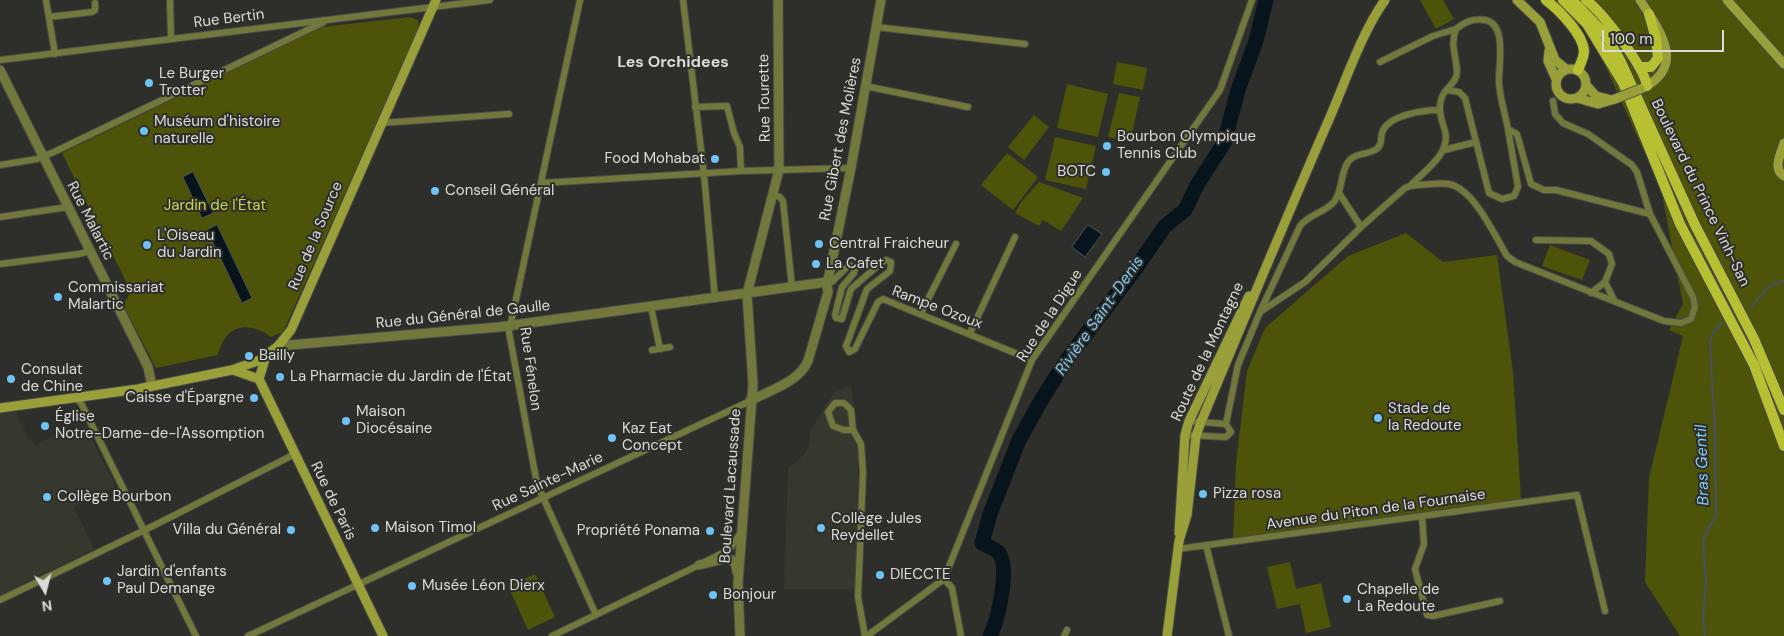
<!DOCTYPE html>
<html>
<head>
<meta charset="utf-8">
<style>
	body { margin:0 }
	#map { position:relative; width:1784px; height:636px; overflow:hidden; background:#2e2f2a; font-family:"DM Sans",sans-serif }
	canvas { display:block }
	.north { position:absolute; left:20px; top:566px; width:50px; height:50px; -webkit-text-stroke:4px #2e2f2a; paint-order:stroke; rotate:172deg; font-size:14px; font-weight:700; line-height:20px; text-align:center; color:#dbdbd9 }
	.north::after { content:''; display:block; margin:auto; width:18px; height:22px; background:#dbdbd9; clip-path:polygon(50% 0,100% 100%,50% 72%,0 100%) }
	.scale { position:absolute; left:1602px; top:30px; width:122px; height:22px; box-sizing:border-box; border:2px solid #dbdbd9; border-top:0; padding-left:6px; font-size:15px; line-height:18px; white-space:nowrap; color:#dbdbd9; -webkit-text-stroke:4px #2e2f2a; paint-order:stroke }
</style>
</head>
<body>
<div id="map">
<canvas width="1784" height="636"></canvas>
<div class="north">N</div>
<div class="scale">100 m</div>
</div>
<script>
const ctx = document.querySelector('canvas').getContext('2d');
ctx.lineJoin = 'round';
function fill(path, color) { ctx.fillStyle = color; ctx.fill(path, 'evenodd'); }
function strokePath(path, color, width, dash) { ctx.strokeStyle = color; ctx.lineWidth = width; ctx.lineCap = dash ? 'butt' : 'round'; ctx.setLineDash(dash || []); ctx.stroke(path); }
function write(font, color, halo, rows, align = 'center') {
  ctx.font = font + ' "DM Sans",sans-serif'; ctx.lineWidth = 4; ctx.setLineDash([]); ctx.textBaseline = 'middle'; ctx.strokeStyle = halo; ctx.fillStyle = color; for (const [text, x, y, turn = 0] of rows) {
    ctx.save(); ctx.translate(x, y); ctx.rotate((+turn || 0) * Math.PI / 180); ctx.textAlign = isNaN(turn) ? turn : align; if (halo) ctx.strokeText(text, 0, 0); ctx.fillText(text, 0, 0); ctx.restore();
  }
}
fill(new Path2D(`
	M851 387 859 440 855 589H784L788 468 801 459 810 444V431L835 391Z
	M15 411 30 441 32 440 35 446 64 430 67 435 85 426 116 487 74 507 94 549 0 595V413Z`), '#36382d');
fill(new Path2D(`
	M1420 0H1443L1454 19 1436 29Z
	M1553 0H1784V636H1680L1645 582 1649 478 1683 336 1669 330 1683 304 1661 189 1589 30Z
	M410 17 418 20 419 28 283 332 271 337C247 320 225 325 218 355L156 368 123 305 131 292 62 153 322 27Z
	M1117 62 1147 68 1143 90 1113 84Z
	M1067 84 1108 94 1098 137 1057 128Z
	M1119 93 1140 97 1130 142 1108 137Z
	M1034 115 1049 127 1024 160 1008 147Z
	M1055 137 1096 146 1086 189 1045 180Z
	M1007 153 1038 177 1013 210 981 185Z
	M1039 182 1083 198 1061 231 1043 220 1039 226 1015 213 1022 201Z
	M1406 233 1443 262 1497 255 1513 372 1521 499 1233 540 1236 463 1247 371 1265 328 1348 256Z
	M1550 245 1590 260 1582 280 1542 266Z
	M1290 562 1296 589 1321 583 1331 627 1306 633 1300 604 1277 609 1267 567Z
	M535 574 555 617 528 630 508 586Z`), '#4e530a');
const water = new Path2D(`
	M193 172 213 213 202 218 183 177Z
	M217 225 252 298 242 303 207 230Z
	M1088 225 1102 234 1085 257 1072 247Z`);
fill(water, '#07141c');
strokePath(water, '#475055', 1);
strokePath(new Path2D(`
	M1751 307 1769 286 1784 281
	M1705 636 1703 618 1706 581 1703 541 1707 530 1716 517 1715 434 1710 341 1714 331 1722 323`), '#475055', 2.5);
strokePath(new Path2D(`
	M990 636C998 620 1010 568 999 553 995 549 988 546 982 543L990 514 1019 440 1043 397 1066 361 1136 268 1165 226 1185 210 1197 185 1224 143 1238 90 1256 41 1266 0`), '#07141c', 15);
const minor = new Path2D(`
	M46 0 55 54
	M170 0 171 38
	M580 0 509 332 537 484 596 615
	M683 0 704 174 715 299
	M49 17 92 12 95 10V3
	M876 27 1025 44
	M0 60 490 0
	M1380 62 1433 36 1456 29
	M865 86 968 107
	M1447 90 1459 92 1465 98 1489 193 1502 199 1514 196 1518 187 1508 129
	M1553 101 1555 114 1563 123 1588 134 1632 165 1637 172 1650 214
	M695 107 727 106 734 133 740 147 741 171
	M381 123 509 114
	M1444 150 1476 142
	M0 165 37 159 54 152 324 22
	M542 183 741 171 851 168
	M1410 186C1424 171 1451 154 1445 131 1442 121 1438 111 1441 100 1443 88 1457 85 1457 71 1456 56 1450 44 1456 29 1465 22 1473 18 1485 20 1508 24 1498 67 1499 83 1500 99 1505 113 1508 129L1517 134 1531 184 1544 190H1556L1650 214 1693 297 1695 307 1691 319 1681 323 1664 321 1515 262 1507 256C1495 236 1474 189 1449 184 1437 182 1421 185 1410 186L1405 188 1361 227 1305 282 1260 312 1300 226C1309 214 1324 213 1334 202 1343 190 1340 174 1348 162 1354 153 1366 155 1375 150 1383 145 1380 140 1382 133 1387 115 1424 110 1440 110
	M1339 193 1361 227
	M773 195 780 197 783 201 792 287
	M0 217 68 207
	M1536 240 1591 241 1609 254 1612 264 1605 282 1591 293
	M0 264 79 254 90 251
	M827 282H832L849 265 855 268 854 273 842 287 835 315 836 318 842 319 851 289 882 262 886 260 891 262 890 271 867 289 846 346 849 352 855 349 878 302 883 299 1032 360
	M1605 282 1614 300
	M651 307 660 349
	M921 313 956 244
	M970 333 1015 237
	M652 350 670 347
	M76 398 81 403 196 636
	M1226 424 1238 365 1260 312
	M853 430H844L833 426 828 412 835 403H844L851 410 853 430 861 444 863 472 858 597 865 636
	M1185 435 1226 437 1231 432 1226 424 1189 421
	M1422 516 1424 544 1415 569 1427 615 1433 616 1500 601
	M1206 545 1229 636
	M1178 549 1577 495 1605 611
	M944 579 952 588 961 636
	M0 600 151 527 295 454
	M248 636 750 401
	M552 636 699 565 730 549 739 535
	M867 636 944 579 1032 360 1220 90 1252 0
	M1064 636 1067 630`);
const tertiary = new Path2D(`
	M0 70 148 367 152 386
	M278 346 499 327 827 282
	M750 401C770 390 799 382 808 361L828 292 827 285 851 168 881 0
	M699 565 727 558 735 562 737 572
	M740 636 738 583 753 384 747 294 779 170 778 0`);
const secondary = new Path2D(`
	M1517 0 1540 22 1555 60 1566 69
	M1640 0C1661 32 1687 67 1641 89
	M1727 0 1784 64
	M1549 51 1548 61 1556 79
	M1556 84a15 15 0 1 1 30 0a15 15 0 1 1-30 0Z
	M1586 85 1596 96 1612 100
	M1577 98 1598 104 1615 99
	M1784 143C1781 153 1772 169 1784 176
	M266 356 259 379 383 636
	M233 370 259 379
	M0 408 138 389 232 370 260 360 278 346 291 330 436 0
	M1179 533 1185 435 1189 421 1249 296
	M1167 636 1179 541 1187 515 1196 436 1201 422C1243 322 1284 223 1327 124 1344 86 1361 33 1385 0`);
const primary = new Path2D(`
	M1546 0C1559 10 1583 34 1584 51 1584 58 1580 64 1578 70
	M1563 0 1587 24 1623 83 1680 224 1754 365 1784 446
	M1572 0 1606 35 1621 62 1695 225 1754 339 1784 410
	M1586 0C1603 13 1644 66 1647 86
	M1640 67H1651L1658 58 1656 39 1649 14`);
strokePath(minor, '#4a4b46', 8);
strokePath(tertiary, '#4a4b46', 11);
strokePath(secondary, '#4a4b46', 11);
strokePath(primary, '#4a4b46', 12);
strokePath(minor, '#72783b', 6);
strokePath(tertiary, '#72783b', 9);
strokePath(secondary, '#99a03a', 9);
strokePath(primary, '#b6c032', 10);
const secondaryBridge = new Path2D(`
	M1615 99 1640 89`);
strokePath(secondaryBridge, '#4a4b46', 11, []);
strokePath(secondaryBridge, '#99a03a', 9);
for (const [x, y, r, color] of [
	[149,83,5,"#6ec2f4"],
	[144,131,5,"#6ec2f4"],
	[1107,146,5,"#6ec2f4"],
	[715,159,5,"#6ec2f4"],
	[1106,172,5,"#6ec2f4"],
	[435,191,5,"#6ec2f4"],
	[819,244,5,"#6ec2f4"],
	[147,245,5,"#6ec2f4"],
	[816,264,5,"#6ec2f4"],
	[58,297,5,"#6ec2f4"],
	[249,356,5,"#6ec2f4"],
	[280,377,5,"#6ec2f4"],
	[11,379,5,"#6ec2f4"],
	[254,398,5,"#6ec2f4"],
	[1378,418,5,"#6ec2f4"],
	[346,421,5,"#6ec2f4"],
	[45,426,5,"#6ec2f4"],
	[612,438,5,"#6ec2f4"],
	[1203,494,5,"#6ec2f4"],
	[47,497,5,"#6ec2f4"],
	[375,528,5,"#6ec2f4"],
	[821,528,5,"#6ec2f4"],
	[291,530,5,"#6ec2f4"],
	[710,531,5,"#6ec2f4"],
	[880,575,5,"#6ec2f4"],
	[107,581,5,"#6ec2f4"],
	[412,586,5,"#6ec2f4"],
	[713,595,5,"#6ec2f4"],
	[1347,599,5,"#6ec2f4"]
]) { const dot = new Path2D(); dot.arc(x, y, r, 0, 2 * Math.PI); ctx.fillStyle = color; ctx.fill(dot); strokePath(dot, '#2e2f2a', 2); }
write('15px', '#dbdbd9', '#2e2f2a', [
	["Rue Bertin",229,19,-7],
	["Rue Tourette",765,98,-91],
	["Rue Gibert des Molières",841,139,-79],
	["Boulevard du Prince Vinh-San",1700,193,64],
	["Rue Malartic",90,221,63],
	["Rue de la Source",316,236,-67],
	["Rampe Ozoux",937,308,21],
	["Rue du Général de Gaulle",463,315,-6],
	["Rue de la Digue",1050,316,-57],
	["Route de la Montagne",1208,352,-65],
	["Rue Fénelon",530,369,82],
	["Rue Sainte-Marie",548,482,-25],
	["Boulevard Lacaussade",731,486,-86],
	["Rue de Paris",333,501,64],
	["Avenue du Piton de la Fournaise",1376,510,-8]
]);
write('15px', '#dbdbd9', '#2e2f2a', [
	["Le Burger",159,74],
	["Trotter",159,91],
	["Muséum d'histoire",154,122],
	["naturelle",154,139],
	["Bourbon Olympique",1117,137],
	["Tennis Club",1117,154],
	["Food Mohabat",705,159,"right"],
	["BOTC",1096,172,"right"],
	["Conseil Général",445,191],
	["L'Oiseau",157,236],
	["du Jardin",157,253],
	["Central Fraicheur",829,244],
	["La Cafet",826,264],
	["Commissariat",68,288],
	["Malartic",68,305],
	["Bailly",259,356],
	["Consulat",21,370],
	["de Chine",21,387],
	["La Pharmacie du Jardin de l'État",290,377],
	["Caisse d'Épargne",244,398,"right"],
	["Stade de",1388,409],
	["la Redoute",1388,426],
	["Maison",356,412],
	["Diocésaine",356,429],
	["Église",55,417],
	["Notre-Dame-de-l'Assomption",55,434],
	["Kaz Eat",622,429],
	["Concept",622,446],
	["Pizza rosa",1213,494],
	["Collège Bourbon",57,497],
	["Collège Jules",831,519],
	["Reydellet",831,536],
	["Maison Timol",385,528],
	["Villa du Général",281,530,"right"],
	["Propriété Ponama",700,531,"right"],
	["Jardin d'enfants",117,572],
	["Paul Demange",117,589],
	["DIECCTE",890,575],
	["Musée Léon Dierx",422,586],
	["Chapelle de",1357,590],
	["La Redoute",1357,607],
	["Bonjour",723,595]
], 'left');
write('15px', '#ccd752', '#2e2f2a', [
	["Jardin de l'État",215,206]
]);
write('bold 16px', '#dbdbd9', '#2e2f2a', [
	["Les Orchidees",673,63]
]);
write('italic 16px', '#84caf5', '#2e2f2a', [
	["Rivière Saint-Denis",1100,316,-55],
	["Bras Gentil",1703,465,-92]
]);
</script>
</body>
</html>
